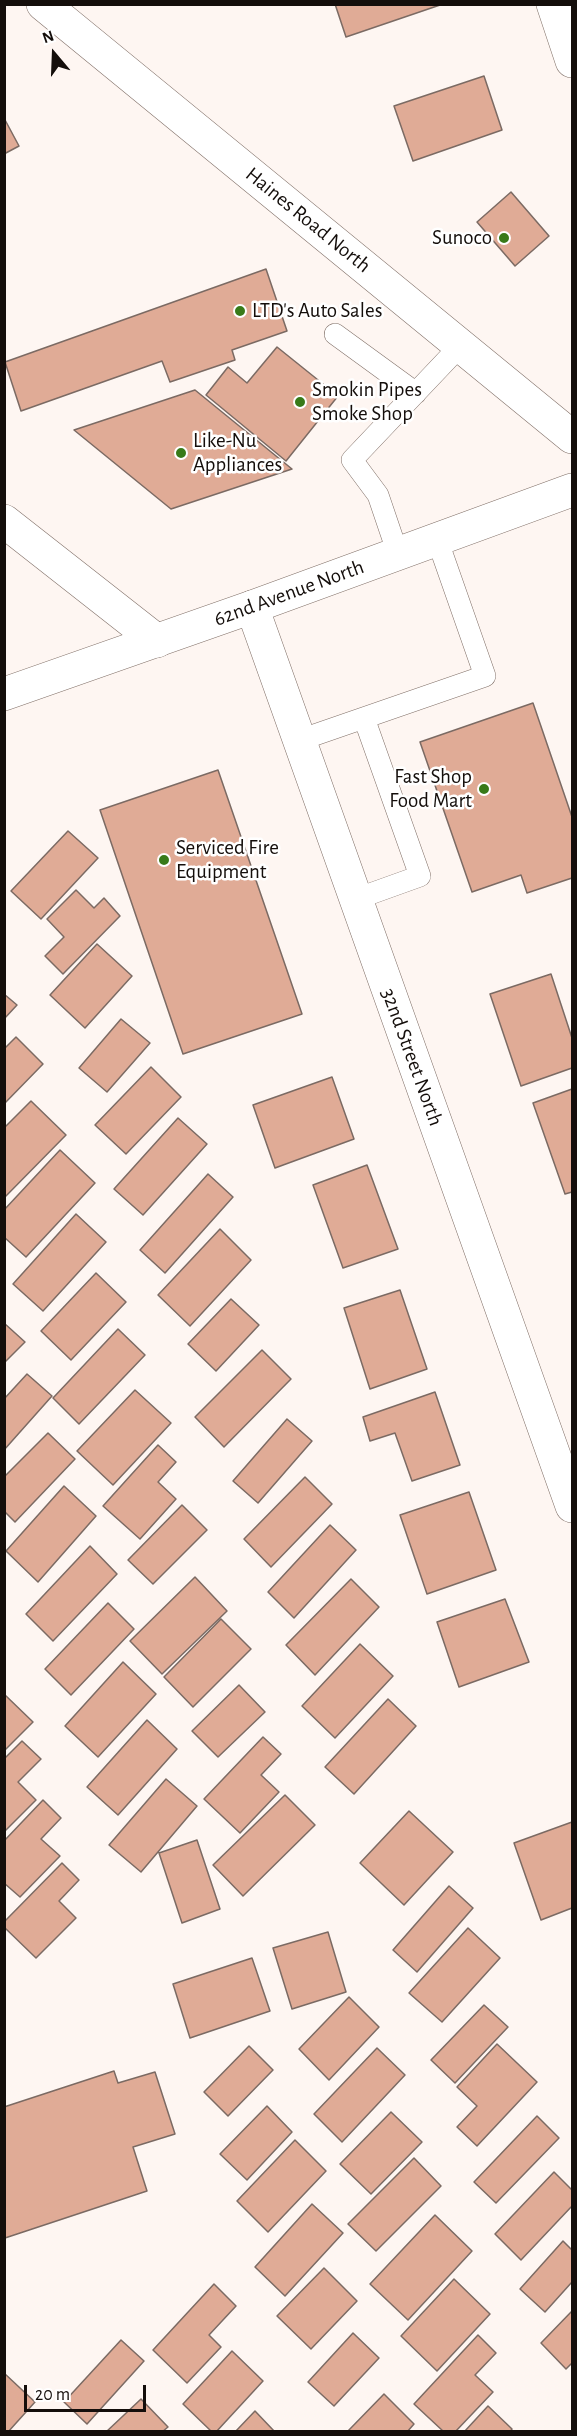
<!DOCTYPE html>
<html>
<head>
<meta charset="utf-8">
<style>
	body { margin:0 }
	#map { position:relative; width:577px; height:2436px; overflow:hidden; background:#fef6f2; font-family:"Alegreya Sans",sans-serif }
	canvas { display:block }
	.frame { position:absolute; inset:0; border:6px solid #140e0b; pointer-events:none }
	.north { position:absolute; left:24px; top:24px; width:60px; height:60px; -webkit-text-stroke:4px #fff; paint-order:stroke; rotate:341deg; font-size:16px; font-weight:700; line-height:24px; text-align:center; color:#140e0b }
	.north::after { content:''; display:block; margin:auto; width:21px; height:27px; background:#140e0b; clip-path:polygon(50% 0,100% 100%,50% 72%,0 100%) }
	.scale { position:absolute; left:24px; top:2385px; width:122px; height:27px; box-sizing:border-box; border:3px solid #140e0b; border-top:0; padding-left:8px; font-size:18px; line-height:21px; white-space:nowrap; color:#140e0b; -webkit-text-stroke:4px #fff; paint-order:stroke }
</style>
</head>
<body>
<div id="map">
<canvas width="577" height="2436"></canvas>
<div class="frame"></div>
<div class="north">N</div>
<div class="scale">20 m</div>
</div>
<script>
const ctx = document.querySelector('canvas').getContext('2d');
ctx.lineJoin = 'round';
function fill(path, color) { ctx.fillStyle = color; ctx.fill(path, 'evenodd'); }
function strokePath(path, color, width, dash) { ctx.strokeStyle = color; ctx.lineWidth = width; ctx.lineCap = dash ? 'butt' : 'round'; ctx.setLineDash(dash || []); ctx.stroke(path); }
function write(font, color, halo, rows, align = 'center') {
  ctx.font = font + ' "Alegreya Sans",sans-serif'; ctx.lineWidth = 5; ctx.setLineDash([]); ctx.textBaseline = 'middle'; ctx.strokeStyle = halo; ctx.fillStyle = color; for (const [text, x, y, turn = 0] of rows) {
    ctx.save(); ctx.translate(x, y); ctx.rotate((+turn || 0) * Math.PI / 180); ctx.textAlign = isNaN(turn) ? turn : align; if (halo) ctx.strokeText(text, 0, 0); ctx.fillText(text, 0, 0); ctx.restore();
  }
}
const building = new Path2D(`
	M335 4H443L346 37Z
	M484 76 502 130 413 161 394 106Z
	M4 118 19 146 4 154Z
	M511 192 549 236 515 266 477 222Z
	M266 269 287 331 232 350 235 360 170 382 162 361 21 411 5 362Z
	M277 347 338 396 286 461 206 395 228 367 247 383Z
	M195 390 292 469 171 509 74 430Z
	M533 703 572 817V878L527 893 521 875 472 892 420 742Z
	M218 770 302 1014 183 1054 100 810Z
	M68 831 98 858 41 919 11 891Z
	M76 890 94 908 104 898 120 916 63 974 45 956 64 937 47 919Z
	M97 944 132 976 85 1028 50 995Z
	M551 974 572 1038V1068L521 1086 490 994Z
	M4 994 17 1005 4 1019Z
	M121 1019 150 1043 107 1092 79 1068Z
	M16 1037 43 1064 4 1104V1049Z
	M151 1067 181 1097 126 1154 95 1125Z
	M332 1077 354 1139 275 1168 253 1105Z
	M572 1089V1192L565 1194 533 1103Z
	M31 1101 66 1135 4 1198V1128Z
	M178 1118 207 1144 143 1215 114 1189Z
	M60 1150 95 1183 26 1257 4 1237V1210Z
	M367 1165 398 1249 343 1268 313 1185Z
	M208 1174 233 1197 165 1273 140 1250Z
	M76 1214 106 1242 43 1311 13 1284Z
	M220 1229 251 1260 190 1326 158 1295Z
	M96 1273 126 1302 71 1360 41 1331Z
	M400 1290 427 1369 370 1389 344 1308Z
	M231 1299 259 1325 216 1371 188 1344Z
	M4 1323 25 1342 4 1363Z
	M118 1329 145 1355 79 1424 53 1398Z
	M262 1350 291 1379 224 1447 195 1417Z
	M27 1374 52 1396 4 1450V1399Z
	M135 1390 171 1423 113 1485 77 1451Z
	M435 1392 460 1465 412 1481 395 1433 370 1441 363 1417Z
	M287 1419 312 1441 258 1503 233 1481Z
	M48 1433 75 1459 15 1522 4 1511V1477Z
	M158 1445 176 1462 158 1482 176 1499 140 1539 103 1506Z
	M305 1477 332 1504 271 1567 244 1539Z
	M64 1486 96 1516 38 1582 6 1551Z
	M469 1492 496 1570 427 1594 400 1515Z
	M182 1505 207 1530 153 1584 128 1560Z
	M330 1525 356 1550 294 1618 268 1592Z
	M90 1546 117 1574 53 1641 26 1614Z
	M195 1577 227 1611 162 1674 130 1641Z
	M351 1579 379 1607 315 1675 286 1645Z
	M505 1599 529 1662 459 1687 437 1622Z
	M108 1603 134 1629 71 1695 45 1669Z
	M221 1619 251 1649 193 1707 164 1677Z
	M360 1644 393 1676 335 1738 302 1706Z
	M123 1662 156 1694 98 1757 65 1726Z
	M239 1685 265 1712 218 1757 192 1731Z
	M4 1694 33 1722 4 1751Z
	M388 1699 416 1726 354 1794 325 1767Z
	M147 1720 177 1749 118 1815 87 1787Z
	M263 1737 281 1754 261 1775 279 1792 240 1833 204 1799Z
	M22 1741 41 1759 18 1782 36 1800 4 1832V1759Z
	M166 1779 197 1806 141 1872 109 1845Z
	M285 1795 315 1825 243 1896 213 1865Z
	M43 1800 61 1818 41 1839 60 1856 20 1897 4 1883V1841Z
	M409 1811 453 1852 404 1905 360 1863Z
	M572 1822V1908L541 1920 514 1843Z
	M197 1840 220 1909 182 1923 159 1853Z
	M62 1863 79 1880 59 1901 76 1918 36 1958 4 1927V1922Z
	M449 1886 473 1908 417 1972 393 1950Z
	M468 1928 500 1958 442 2022 409 1993Z
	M328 1932 346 1992 292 2009 273 1948Z
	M252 1958 270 2011 190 2038 173 1984Z
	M349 1997 379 2027 329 2080 299 2049Z
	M484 2005 508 2027 455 2083 431 2060Z
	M497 2044 537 2082 477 2146 457 2127 477 2106 457 2087Z
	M249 2046 273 2070 228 2116 204 2092Z
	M377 2048 405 2075 342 2142 314 2114Z
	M114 2071 118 2083 155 2072 175 2134 133 2147 147 2191 5 2238 4 2107Z
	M267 2106 292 2132 247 2180 220 2154Z
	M391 2112 422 2142 371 2194 340 2164Z
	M537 2116 559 2138 496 2203 474 2182Z
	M295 2140 326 2171 268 2232 237 2201Z
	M414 2158 441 2186 376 2251 348 2224Z
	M554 2172 572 2190V2206L521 2260 495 2234Z
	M312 2204 343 2233 285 2296 255 2267Z
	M435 2215 472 2251 408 2320 370 2284Z
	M563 2241 572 2250V2282L545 2312 520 2289Z
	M324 2268 357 2301 311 2349 277 2316Z
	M454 2279 490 2314 437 2371 401 2336Z
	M214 2284 236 2306 209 2335 221 2347 187 2383 153 2350Z
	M572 2311V2363L566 2369 541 2343Z
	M353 2333 379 2358 334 2406 308 2382Z
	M478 2335 496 2353 475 2375 493 2392 455 2432H444L414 2404Z
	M121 2340 144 2361 87 2424 64 2402Z
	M232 2351 263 2381 216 2432H212L183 2404Z
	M4 2373 35 2402 8 2432H4Z
	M384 2394 414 2424 407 2432H347Z
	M141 2399 168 2427 162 2432H106Z
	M488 2406 512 2429 510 2432H464Z
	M255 2411 275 2432H235Z`);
fill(building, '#e0ab96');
strokePath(building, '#7b6a63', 1.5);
const service = new Path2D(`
	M335 334 416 393
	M398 554 378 495 352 460 461 345
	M300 740 485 676 437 539
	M356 899 420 876 364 718`);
const minor = new Path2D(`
	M553 4 572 61
	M4 521 157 641
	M252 607 572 1506`);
const tertiary = new Path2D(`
	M43 4 572 437
	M4 694 252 607 572 490`);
strokePath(service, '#817068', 22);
strokePath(minor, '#817068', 34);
strokePath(tertiary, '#817068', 34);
strokePath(service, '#fff', 21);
strokePath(minor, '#fff', 33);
strokePath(tertiary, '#fff', 33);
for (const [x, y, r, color] of [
	[504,238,6,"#387a19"],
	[240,311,6,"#387a19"],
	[300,402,6,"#387a19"],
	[181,453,6,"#387a19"],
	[484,789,6,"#387a19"],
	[164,860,6,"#387a19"]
]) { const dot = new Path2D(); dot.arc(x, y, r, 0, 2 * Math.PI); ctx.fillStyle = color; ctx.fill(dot); strokePath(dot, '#fff', 2); }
write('21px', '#140e0b', '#fff', [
	["Haines Road North",308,220,39],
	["62nd Avenue North",289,593,-20],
	["32nd Street North",412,1057,70]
]);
write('21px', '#140e0b', '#fff', [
	["Sunoco",492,238,"right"],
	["LTD's Auto Sales",252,311],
	["Smokin Pipes",312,390],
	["Smoke Shop",312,414],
	["Like-Nu",193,441],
	["Appliances",193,465],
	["Fast Shop",472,777,"right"],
	["Food Mart",472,801,"right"],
	["Serviced Fire",176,848],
	["Equipment",176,872]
], 'left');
</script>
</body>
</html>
